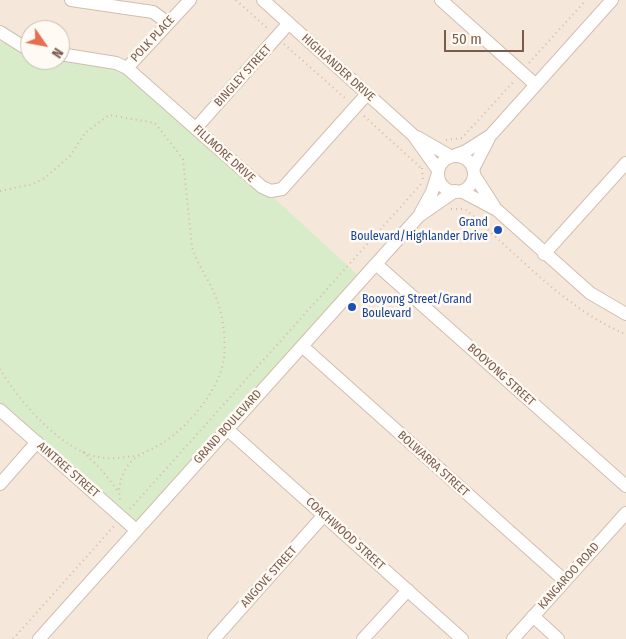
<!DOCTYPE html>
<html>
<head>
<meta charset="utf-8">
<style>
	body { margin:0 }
	#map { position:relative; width:626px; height:639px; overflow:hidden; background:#fdf6ec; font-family:"Fira Sans Condensed",sans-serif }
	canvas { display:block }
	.north { position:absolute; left:20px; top:20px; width:50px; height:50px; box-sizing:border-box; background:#fffaf3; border:1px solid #cabbb1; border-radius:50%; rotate:123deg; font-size:14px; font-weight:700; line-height:20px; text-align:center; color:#7a5c4d }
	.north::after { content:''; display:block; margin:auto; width:18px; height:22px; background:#e76f51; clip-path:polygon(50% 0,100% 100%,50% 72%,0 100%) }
	.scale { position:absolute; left:444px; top:30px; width:80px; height:22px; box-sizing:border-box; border:2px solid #7a5c4d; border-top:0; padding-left:6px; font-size:15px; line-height:18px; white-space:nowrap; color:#7a5c4d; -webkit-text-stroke:4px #fffaf3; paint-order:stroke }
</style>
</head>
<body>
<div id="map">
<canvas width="626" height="639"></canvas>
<div class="north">N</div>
<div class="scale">50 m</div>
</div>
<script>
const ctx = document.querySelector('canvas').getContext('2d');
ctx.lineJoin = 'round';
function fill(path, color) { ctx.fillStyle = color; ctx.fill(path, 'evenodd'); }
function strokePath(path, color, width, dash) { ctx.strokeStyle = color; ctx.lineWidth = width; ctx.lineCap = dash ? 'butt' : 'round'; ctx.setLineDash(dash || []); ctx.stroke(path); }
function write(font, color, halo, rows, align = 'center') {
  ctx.font = font + ' "Fira Sans Condensed",sans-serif'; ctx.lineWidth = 5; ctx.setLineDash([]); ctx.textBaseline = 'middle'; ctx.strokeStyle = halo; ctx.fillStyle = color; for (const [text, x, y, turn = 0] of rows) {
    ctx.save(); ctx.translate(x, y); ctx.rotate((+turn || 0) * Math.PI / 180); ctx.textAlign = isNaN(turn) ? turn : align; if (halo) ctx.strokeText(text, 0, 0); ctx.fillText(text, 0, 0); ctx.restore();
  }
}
fill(new Path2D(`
	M0 0H626V639H0ZM30 30H60V60H30Z`), '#f5e8da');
fill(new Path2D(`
	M0 42 30 49V60L116 63 262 187 362 279 136 530 0 410Z`), '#d8ecc9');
const minor = new Path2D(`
	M71 0 153 12 168 23
	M263 0 413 135 438 170
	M441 0 536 85
	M0 32 27 49
	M60 54 116 63 127 68 262 187 271 191 282 189 367 94
	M127 68 190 0
	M196 128 289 23
	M417 137 450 156
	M453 156 466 151 488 137
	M438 174a18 18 0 1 1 36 0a18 18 0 1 1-36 0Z
	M473 169 490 136 612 0
	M474 175 494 206
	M461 191 497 210 590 293 626 314
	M421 212 432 192 438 173
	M544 254 626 163
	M376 264 626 486
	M302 346 565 581
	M0 410 136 530
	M227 429 462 639
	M0 484 37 442
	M533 616 558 639
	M39 639 419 216 455 191
	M214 639 324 515
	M363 639 408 590
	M513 639 626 513`);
strokePath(minor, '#d1beb0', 14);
strokePath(new Path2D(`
	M236 0 268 29
	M284 44 346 99
	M529 63 586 0
	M364 116 421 168
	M446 140 462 138 515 80
	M422 168 423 180
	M0 191 33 184 45 178 70 156 85 133 109 115 155 123 183 159 192 247C197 264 208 278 215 295 223 313 226 338 224 358 220 389 189 426 164 442 154 449 139 453 131 462 122 471 117 488 120 500
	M451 209H465C511 249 570 313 626 334
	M0 369C18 400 61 450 98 457 112 460 126 457 140 455
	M83 452 100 468 118 491
	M130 509 422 183
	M13 639 115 525`), '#d9b8a5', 2, [1, 4]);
strokePath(minor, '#fff', 12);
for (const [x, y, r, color] of [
	[498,230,5,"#1a4fb4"],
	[352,307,5,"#1a4fb4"]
]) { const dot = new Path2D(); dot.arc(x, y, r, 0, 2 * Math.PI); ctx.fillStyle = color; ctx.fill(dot); strokePath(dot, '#fffaf3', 2); }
write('12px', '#7a5c4d', '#fffaf3', [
	["POLK PLACE",153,39,-47],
	["HIGHLANDER DRIVE",338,68,42],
	["BINGLEY STREET",243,76,-48],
	["FILLMORE DRIVE",224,154,42],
	["BOOYONG STREET",501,375,42],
	["GRAND BOULEVARD",228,427,-48],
	["BOLWARRA STREET",433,464,42],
	["AINTREE STREET",68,470,41],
	["COACHWOOD STREET",345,534,42],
	["KANGAROO ROAD",569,576,-48],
	["ANGOVE STREET",269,577,-48]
]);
write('12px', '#164399', '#fffaf3', [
	["Grand",488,223],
	["Boulevard/Highlander Drive",488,237],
	["Booyong Street/Grand",362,300,"left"],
	["Boulevard",362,314,"left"]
], 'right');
</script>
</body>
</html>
